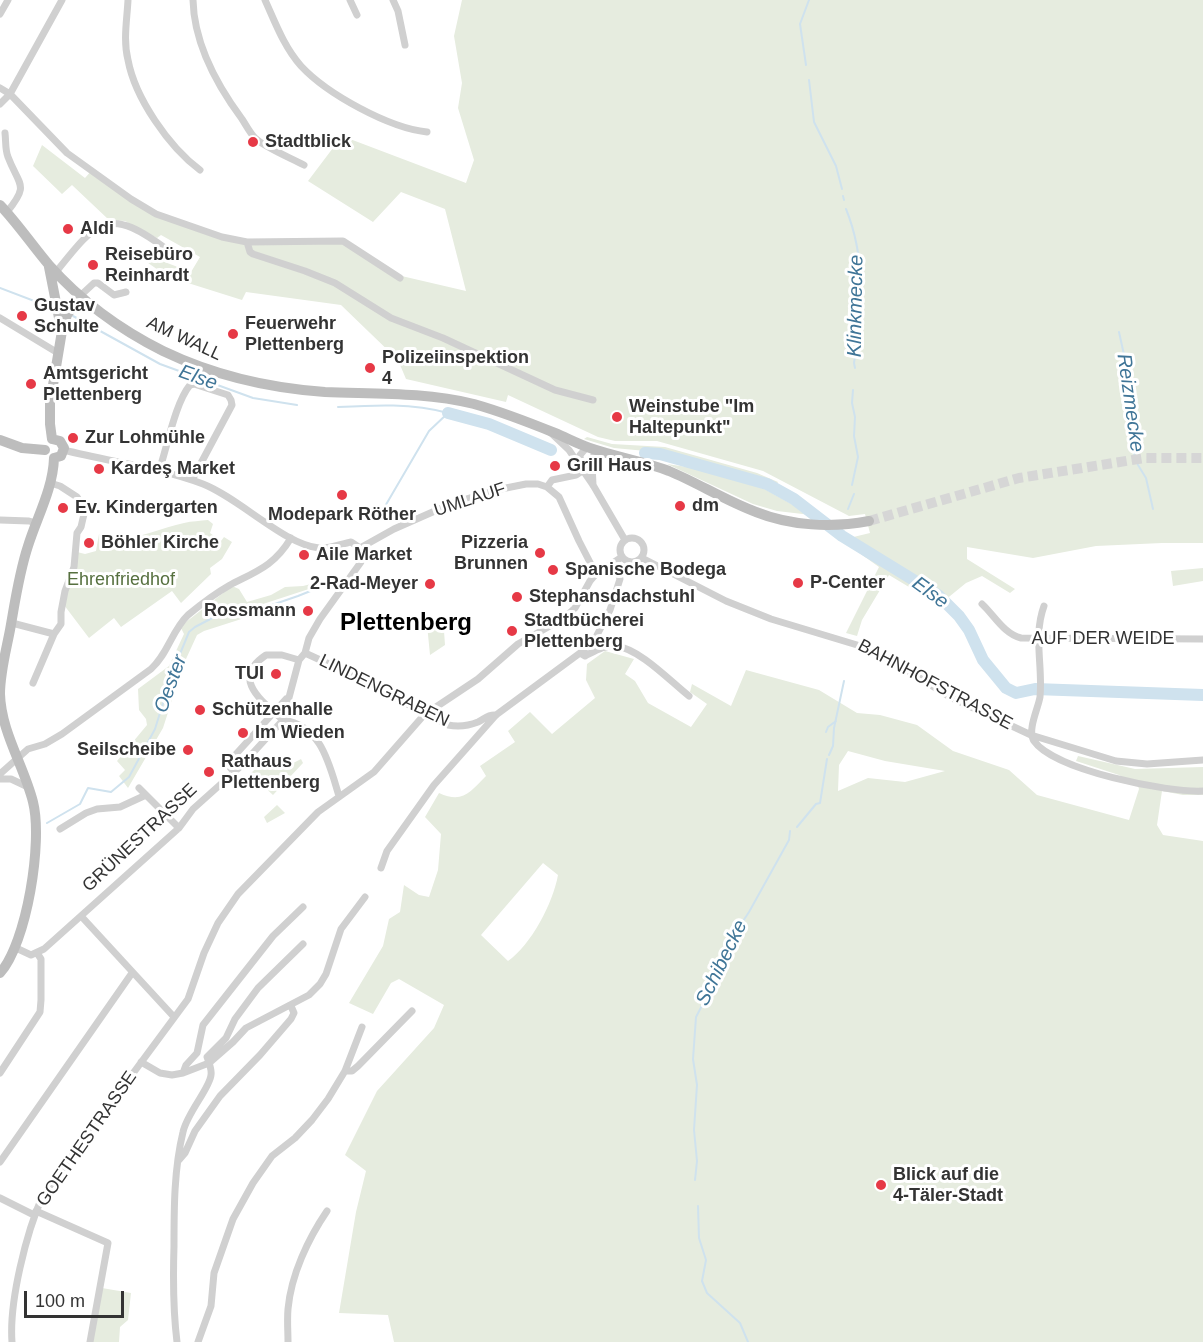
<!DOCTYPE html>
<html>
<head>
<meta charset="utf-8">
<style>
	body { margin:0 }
	#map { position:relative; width:1203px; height:1342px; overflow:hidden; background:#fff; font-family:Arial,sans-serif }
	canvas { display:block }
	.scale { position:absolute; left:24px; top:1291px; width:100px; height:27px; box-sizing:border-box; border:3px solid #333; border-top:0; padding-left:8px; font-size:18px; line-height:21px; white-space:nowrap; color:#333; -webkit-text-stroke:4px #fff; paint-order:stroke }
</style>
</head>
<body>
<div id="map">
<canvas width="1203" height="1342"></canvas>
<div class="scale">100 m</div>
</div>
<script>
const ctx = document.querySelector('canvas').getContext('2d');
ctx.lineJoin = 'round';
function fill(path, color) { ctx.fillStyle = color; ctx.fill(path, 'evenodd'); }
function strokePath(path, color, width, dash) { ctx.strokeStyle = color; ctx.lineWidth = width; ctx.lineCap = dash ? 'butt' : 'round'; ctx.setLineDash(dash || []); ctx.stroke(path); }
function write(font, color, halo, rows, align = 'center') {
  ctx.font = font + ' Arial,sans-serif'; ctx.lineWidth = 6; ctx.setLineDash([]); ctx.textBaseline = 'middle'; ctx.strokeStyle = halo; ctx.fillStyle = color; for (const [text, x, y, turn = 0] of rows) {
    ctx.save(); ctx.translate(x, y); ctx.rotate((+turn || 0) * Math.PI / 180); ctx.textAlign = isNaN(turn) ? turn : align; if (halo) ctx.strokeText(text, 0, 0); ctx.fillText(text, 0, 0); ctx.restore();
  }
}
fill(new Path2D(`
	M462 0H1203V543H1162L1096 546 1033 558 967 547V559L1015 589 1010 593 982 576 966 583 939 605 889 575 862 620 857 636 846 633 879 567 841 540 870 533 865 514 849 516 763 471 657 441H615L598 437 508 395 506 402 406 379 398 360 341 305 246 292 242 300 188 283 161 272 141 258 148 250 162 261 191 272 200 257 161 235 157 238 125 221 109 220 72 185 62 194 33 166 42 145 85 178 92 170 156 214 247 242 343 241 393 274 466 291 445 209 401 192 373 222 308 181 342 136 466 183 474 160 458 108 462 83 454 36Z
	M587 437 612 444 665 447 757 473 778 482 777 484 766 479 678 454 614 448 584 439Z
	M667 464 707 470 759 486 811 515 777 511 753 504Z
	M208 520 213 524 210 533 221 541 224 537 232 542 222 559 210 568 211 574 181 603 172 591 121 627 114 618 89 638 64 605 67 592 76 569 77 552 85 554 96 551 99 534C128 546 155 529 184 523 192 521 200 521 208 520Z
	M1203 568V581L1173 586 1171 571Z
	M323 581 318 586 263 604 253 606 257 614 204 631 197 635 175 683 173 697 163 728 128 788 119 776 125 770 117 761 147 725 146 719 139 710 138 689 169 666 184 634 181 628 186 622 232 586 239 589 247 602 271 595 285 587 303 586Z
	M426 614 444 631 445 645 430 655Z
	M605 651 634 659 625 674 635 681 648 703 691 727 707 704 690 692 692 684 731 706 746 670 819 690 857 713 880 715 917 725 953 751 1009 770 1037 795 1129 820 1139 789 1138 786 1119 775 1076 761 1078 756 1135 769 1203 767V795H1183L1162 791 1157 825 1163 835 1203 841V1342H394L388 1315 339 1313 356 1212 366 1171 345 1155 377 1091 434 1028 444 1005 399 979 391 983 373 1014 349 1003 383 946 389 919 400 912 404 885 419 895 429 897 438 870 441 834 425 817 439 793C463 804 470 792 486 776L480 766 515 742 508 731 530 712 552 734 595 698 586 680 587 664ZM848 751 885 761 945 771 905 782 868 778 838 791 839 765ZM543 863 558 875C553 903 531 945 508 961L481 935Z
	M270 755 280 770 301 759 303 763 273 795 250 774Z
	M277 805 285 813 267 823 264 817Z
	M102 1288 131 1293 128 1320 120 1327 119 1342H92Z`), '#e6ecdf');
strokePath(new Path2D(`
	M806 65 800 24 809 0
	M809 80 814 122 836 166 842 189
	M843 196 844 200
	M846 209C866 258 863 312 854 363L855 368
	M0 288 50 307
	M73 316 160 364 253 398 297 405
	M1119 332 1128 373 1127 403 1130 441 1138 465 1146 478 1153 509
	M338 407C375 405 412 403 448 413
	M852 485 858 457 854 436 855 417 852 403 853 390
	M848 509 854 494
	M377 520 429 431 448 413
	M826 732 828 727 836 721
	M829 755 833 746 834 728 844 681
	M47 823 80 804 88 788 111 792 129 777 155 729 173 671 189 632 195 627 218 615 266 607 298 596 318 588 328 580
	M797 827 816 804 820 803 827 759
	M695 1180 697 1161 694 1130 697 1085 693 1059 696 1017 707 996 726 947 749 912 789 840 790 831
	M698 1206 699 1238 706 1260 702 1281 707 1293 740 1323 748 1342`), '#cfe2ee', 2);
strokePath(new Path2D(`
	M448 413 489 424 551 450
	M645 453 660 454 767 484 794 499 842 536 938 595 959 616 969 630 983 660 1006 688 1016 693 1035 689 1203 695`), '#cfe2ee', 12);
strokePath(new Path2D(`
	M869 521 1019 478 1145 458H1203`), '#d6d6d6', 10, [10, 5]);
strokePath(new Path2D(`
	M128 0C127 20 123 40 128 60 135 98 169 147 200 170
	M193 0C194 44 216 84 242 119 246 125 250 133 255 138 264 147 291 158 304 165
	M265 0C275 22 284 47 301 66 327 94 389 128 427 132
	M350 0 357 15
	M393 0 398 11 405 45
	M0 14 8 0
	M0 88 10 94 67 153 131 199 156 214 222 237 247 242 343 241 400 278
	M0 104 10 94 62 0
	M5 133C6 141 5 150 8 157 19 186 30 184 7 212
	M247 242 250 252 253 254 305 271 335 283 391 318 443 338 555 390 593 400
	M56 272C99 218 109 206 169 251
	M80 296 94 283H98L114 295 126 292
	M0 318 58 353
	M551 433 569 450 593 485 625 540
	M64 450C110 462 158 467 203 484 239 498 285 545 319 548 329 549 341 544 351 542L360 548
	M581 468 580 455 587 447
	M159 471C167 448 175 403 190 385L194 384 228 395 231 400 232 405 192 480
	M593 485 592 464 595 450
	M547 487 552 480 576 475 582 471
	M0 520 29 521 36 523
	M620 550a12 12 0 1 1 24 0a12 12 0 1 1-24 0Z
	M360 548 394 529 453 503 496 490 526 484H538L547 487 559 497 579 541 596 574
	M642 558 726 601 771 619 867 648 889 659 950 697 1031 735 1116 761 1147 764 1203 760
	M982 604C994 615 1004 634 1021 638L1203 639
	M1044 606C1033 636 1043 666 1040 697 1038 709 1027 730 1034 741 1054 770 1168 793 1203 791
	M12 623 54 634 61 624V612L65 591 74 567 77 533 81 527 84 514 83 506 77 497 60 486 50 483
	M305 653 329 664 448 725C458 727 468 726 478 722 485 719 487 714 496 715
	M580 653 585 656C595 651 604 645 616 646 640 649 670 681 689 696
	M33 683 54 634
	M283 720C262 701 230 679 266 655H282L299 660
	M283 720C322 726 329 764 339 796
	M234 772 227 764 286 699
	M0 774 28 749 45 744 62 734 151 669C168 654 172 630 188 615 200 605 216 593 230 585 257 571 274 566 291 538
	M0 779H11L28 787
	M139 788 146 795
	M60 829 86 813 97 809 120 807 146 795 179 828
	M381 868 387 851 434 785 496 715 580 653 596 637 610 610 620 579 618 572 610 565
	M81 916 174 1017
	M16 948 31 955 44 949 179 828 193 809 241 766 283 720 299 660 305 653 309 638 320 619 361 562 360 548
	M141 1062 160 1073 172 1075 183 1073 209 1063 233 1042 246 1028 309 995 320 984 326 974 341 929 365 897
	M345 1071H352L358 1066 412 1011
	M0 1073 40 1012 41 1000V959L37 953
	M183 1073 186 1065 197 1053 203 1025 273 936 303 907
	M179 1160 185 1153 195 1131 220 1096 260 1055 291 1019 294 1013 291 1006
	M0 1162 132 973
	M0 1198 34 1215
	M36 1211 108 1243 90 1342
	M12 1342C9 1302 26 1233 43 1195L188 999 204 953 218 923 238 894 318 812 374 772 424 715 478 679 518 644 564 618 575 608 590 581 596 574 622 557
	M177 1342C173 1310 173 1278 174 1246 174 1208 174 1169 183 1132 187 1113 210 1088 211 1075 212 1069 209 1063 207 1057L226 1038 235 1019 258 988 303 944
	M198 1342 211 1306 214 1273 233 1219 253 1183 272 1156 295 1138 312 1120 328 1099 345 1071 362 1027
	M288 1342C288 1331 287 1320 288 1309 291 1275 308 1239 327 1211`), '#d0d0d0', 7);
strokePath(new Path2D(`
	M0 205C18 224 32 245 49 265 80 300 121 330 163 351 215 376 268 388 325 392 375 394 425 392 474 404 502 412 528 422 555 433 567 438 578 444 590 448 616 457 643 461 669 471 698 483 726 501 756 512 791 526 832 528 869 521
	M49 267 61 328
	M52 439 50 424V403L62 331 67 315 80 296
	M52 439 60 441 64 448 61 456 54 458
	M0 440 22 448 45 450
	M0 973C27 943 43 841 33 802 24 766 1 732 0 694 0 673 6 651 10 630 15 602 19 573 28 546 37 517 53 489 54 458`), '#bdbdbd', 10);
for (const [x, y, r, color] of [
	[253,142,6,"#e63946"],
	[68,229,6,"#e63946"],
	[93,265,6,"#e63946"],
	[22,316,6,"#e63946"],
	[233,334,6,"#e63946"],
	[370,368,6,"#e63946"],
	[31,384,6,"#e63946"],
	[617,417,6,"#e63946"],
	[73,438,6,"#e63946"],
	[555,466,6,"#e63946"],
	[99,469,6,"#e63946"],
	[342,495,6,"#e63946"],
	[680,506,6,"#e63946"],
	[63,508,6,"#e63946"],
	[89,543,6,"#e63946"],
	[540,553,6,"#e63946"],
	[304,555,6,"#e63946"],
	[553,570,6,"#e63946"],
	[798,583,6,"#e63946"],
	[430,584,6,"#e63946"],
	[517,597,6,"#e63946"],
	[308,611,6,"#e63946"],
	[512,631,6,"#e63946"],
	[276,674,6,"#e63946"],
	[200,710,6,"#e63946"],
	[243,733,6,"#e63946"],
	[188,750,6,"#e63946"],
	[209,772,6,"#e63946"],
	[881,1185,6,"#e63946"]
]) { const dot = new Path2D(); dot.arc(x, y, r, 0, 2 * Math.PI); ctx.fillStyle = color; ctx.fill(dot); strokePath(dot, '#fff', 2); }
write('bold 18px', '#333', '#fff', [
	["Stadtblick",265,142],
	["Aldi",80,229],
	["Reisebüro",105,255],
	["Reinhardt",105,276],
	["Gustav",34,306],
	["Schulte",34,327],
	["Feuerwehr",245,324],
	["Plettenberg",245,345],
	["Polizeiinspektion",382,358],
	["4",382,379],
	["Amtsgericht",43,374],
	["Plettenberg",43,395],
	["Weinstube \"Im",629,407],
	["Haltepunkt\"",629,428],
	["Zur Lohmühle",85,438],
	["Grill Haus",567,466],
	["Kardeş Market",111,469],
	["dm",692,506],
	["Ev. Kindergarten",75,508],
	["Modepark Röther",342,515,"center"],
	["Böhler Kirche",101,543],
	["Pizzeria",528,543,"right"],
	["Brunnen",528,564,"right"],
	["Aile Market",316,555],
	["Spanische Bodega",565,570],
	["P-Center",810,583],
	["2-Rad-Meyer",418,584,"right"],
	["Stephansdachstuhl",529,597],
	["Rossmann",296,611,"right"],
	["Stadtbücherei",524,621],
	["Plettenberg",524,642],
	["TUI",264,674,"right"],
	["Schützenhalle",212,710],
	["Im Wieden",255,733],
	["Seilscheibe",176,750,"right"],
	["Rathaus",221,762],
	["Plettenberg",221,783],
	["Blick auf die",893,1175],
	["4-Täler-Stadt",893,1196]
], 'left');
write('18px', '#333', '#fff', [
	["AM WALL",184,339,25],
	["UMLAUF",470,500,-18],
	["AUF DER WEIDE",1103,639],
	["BAHNHOFSTRASSE",935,685,28],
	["LINDENGRABEN",384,691,26],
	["GRÜNESTRASSE",140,838,-43],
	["GOETHESTRASSE",87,1139,-55]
]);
write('18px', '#56703f', '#fff', [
	["Ehrenfriedhof",121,580]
]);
write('italic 20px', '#3f7597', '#fff', [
	["Klinkmecke",856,306,-89],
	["Else",198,378,20],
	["Reizmecke",1130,403,82],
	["Else",930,593,36],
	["Oester",171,684,-70],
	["Schibecke",722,963,-64]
]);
write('bold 24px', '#000', '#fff', [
	["Plettenberg",406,623]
]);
</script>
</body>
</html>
